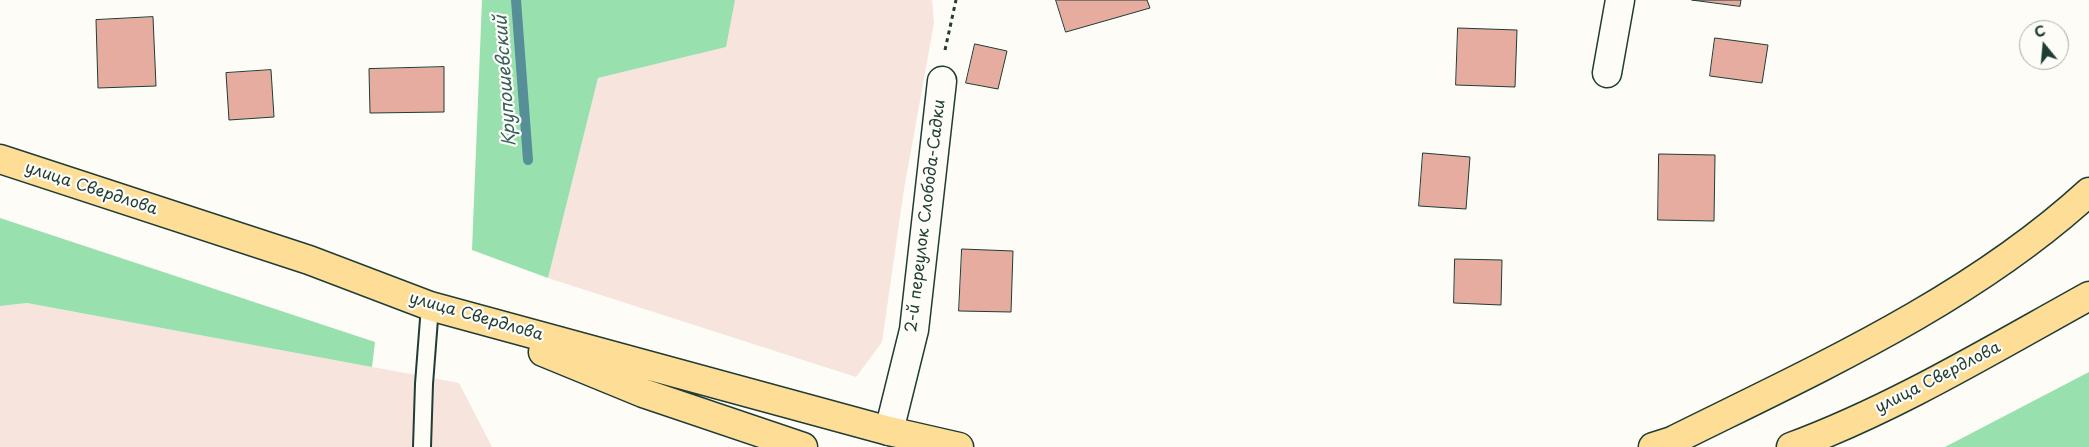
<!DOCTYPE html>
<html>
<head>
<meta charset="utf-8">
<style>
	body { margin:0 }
	#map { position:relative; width:2089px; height:447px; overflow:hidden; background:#fdfcf7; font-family:"Playpen Sans",sans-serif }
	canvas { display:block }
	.north { position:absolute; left:2019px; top:20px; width:50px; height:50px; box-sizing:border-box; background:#fdfcf7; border:1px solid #a4b0a9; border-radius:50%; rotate:343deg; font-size:14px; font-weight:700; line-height:20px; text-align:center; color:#1f3d34 }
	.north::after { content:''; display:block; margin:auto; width:18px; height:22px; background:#1f3d34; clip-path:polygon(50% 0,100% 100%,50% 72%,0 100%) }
</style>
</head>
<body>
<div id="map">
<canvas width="2089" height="447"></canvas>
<div class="north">С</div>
</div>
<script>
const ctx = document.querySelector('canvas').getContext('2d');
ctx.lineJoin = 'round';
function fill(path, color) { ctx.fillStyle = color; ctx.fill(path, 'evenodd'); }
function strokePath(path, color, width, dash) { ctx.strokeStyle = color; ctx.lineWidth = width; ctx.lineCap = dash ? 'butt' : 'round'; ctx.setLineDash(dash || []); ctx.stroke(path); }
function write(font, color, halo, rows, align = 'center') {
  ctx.font = font + ' "Playpen Sans",sans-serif'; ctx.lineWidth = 4.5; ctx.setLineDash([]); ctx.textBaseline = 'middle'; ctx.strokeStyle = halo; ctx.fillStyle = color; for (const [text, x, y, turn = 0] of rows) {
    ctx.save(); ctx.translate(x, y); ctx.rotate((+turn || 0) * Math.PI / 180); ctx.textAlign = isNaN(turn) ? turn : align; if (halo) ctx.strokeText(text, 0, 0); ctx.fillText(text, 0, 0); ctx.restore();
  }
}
fill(new Path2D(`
	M735 0H932L934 23 904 189 882 342 856 377 548 278 598 78 725 47Z
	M27 303 459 383 492 447H0V306Z`), '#f6e4dd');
fill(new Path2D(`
	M482 0H735L726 47 598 78 548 278 472 250Z
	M0 218 375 342 372 367 27 303 0 306Z
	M2089 372V447H1945Z`), '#98e0ae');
strokePath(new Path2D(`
	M516 0 528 160`), '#568f98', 10);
const building = new Path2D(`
	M1056 0H1147L1150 8 1066 32Z
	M1692 0H1741L1740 6Z
	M153 17 156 86 98 88 96 20Z
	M1458 28 1517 30 1515 87 1456 85Z
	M1715 38 1768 45 1762 83 1710 76Z
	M975 44 1007 51 998 89 966 83Z
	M444 67V112L370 113 369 69Z
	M271 70 274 117 229 120 226 73Z
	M1423 153 1470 157 1466 209 1419 206Z
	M1659 154 1715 155 1714 221 1658 220Z
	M962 249 1013 251 1011 312 959 311Z
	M1455 259 1502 260 1501 305 1454 303Z`);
fill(building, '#e5ac9f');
strokePath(building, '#1f3d34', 1);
const service = new Path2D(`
	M422 447 424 384 430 306`);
const minor = new Path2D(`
	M1607 73 1620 0
	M889 431 914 330 942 81`);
const primary = new Path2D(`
	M0 159 309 260 430 306 889 431 959 447
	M543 352 643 393 803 447
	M1653 447 1672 441C1815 370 1970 301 2089 192
	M1791 447C1894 409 1993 349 2089 296`);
strokePath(service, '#1f3d34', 20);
strokePath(minor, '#1f3d34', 31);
strokePath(primary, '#1f3d34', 31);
strokePath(new Path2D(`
	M945 50 956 0`), '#1f3d34', 3, [4, 4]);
strokePath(service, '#fdfcf7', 16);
strokePath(minor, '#fdfcf7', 28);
strokePath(primary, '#fedd96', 28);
write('16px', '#1f3d34', '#fdfcf7', [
	["улица Свердлова",91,189,18],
	["2-й переулок Слобода-Садки",926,216,-83],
	["улица Свердлова",476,317,16],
	["улица Свердлова",1938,378,-27]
]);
write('italic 18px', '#365f5e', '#fdfcf7', [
	["Крупошевский",506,81,-94]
]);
</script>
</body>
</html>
